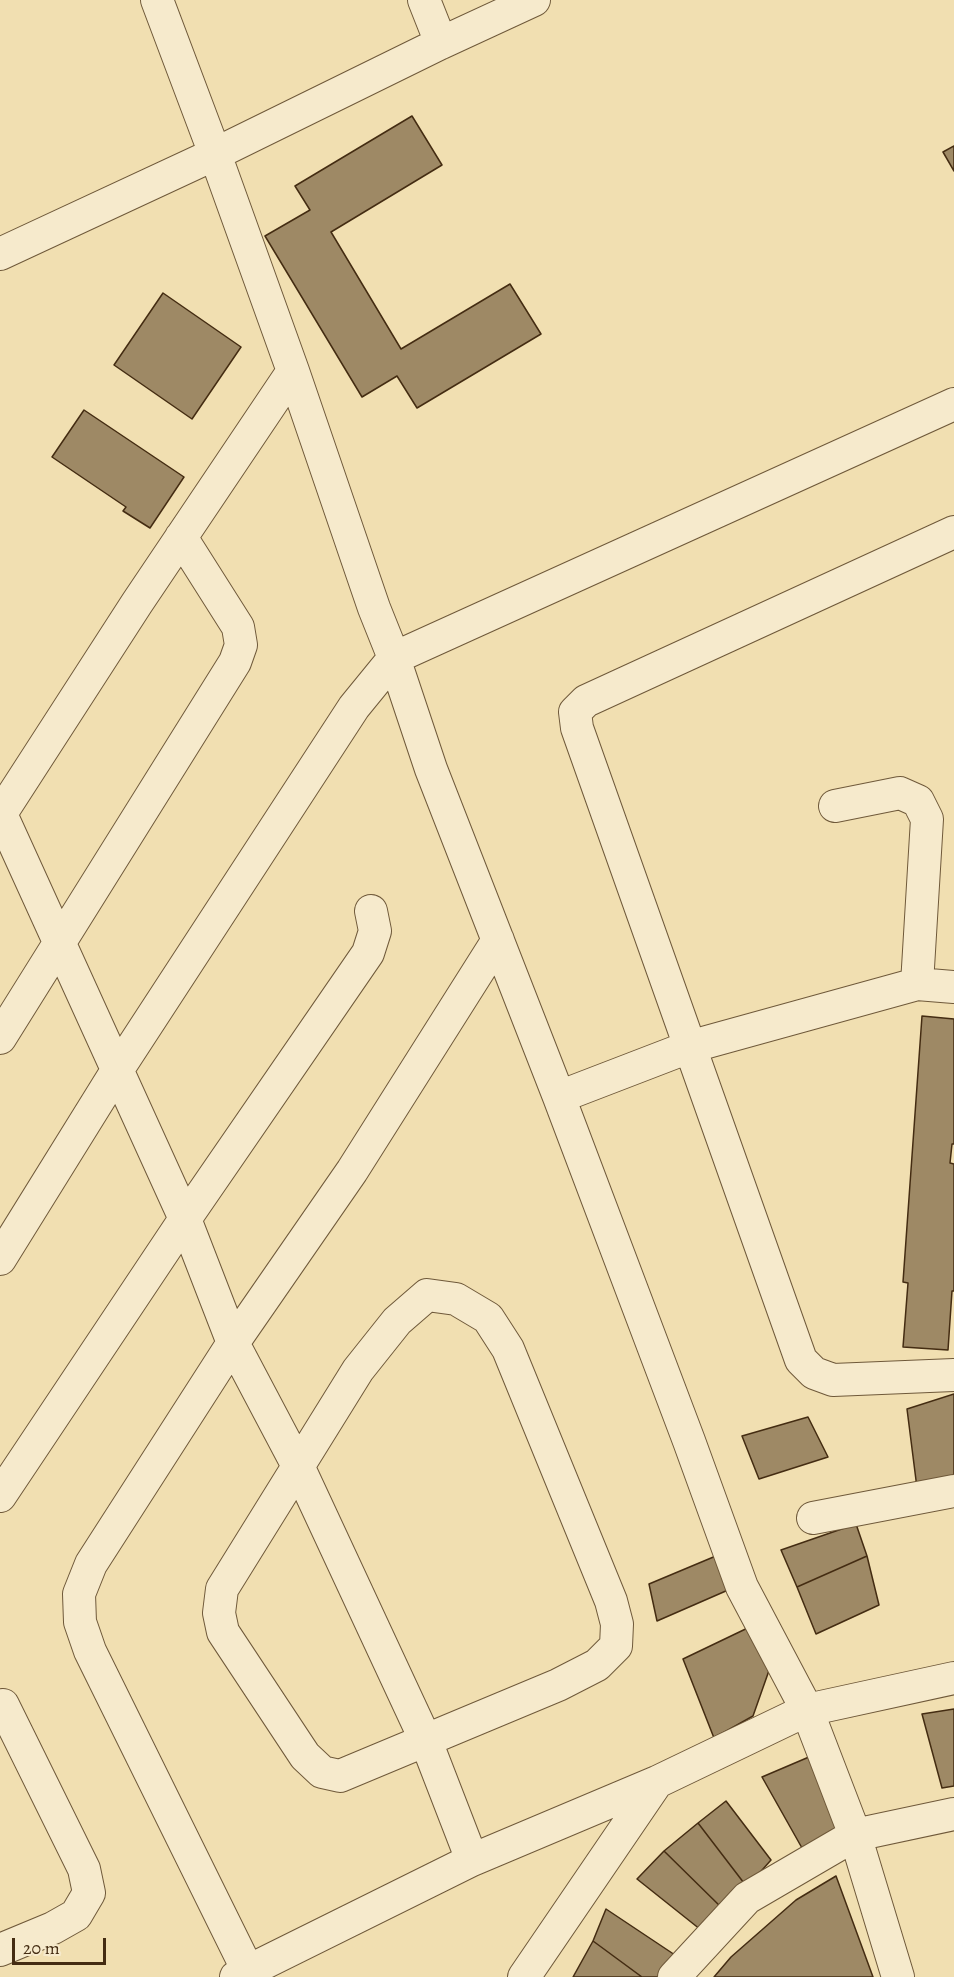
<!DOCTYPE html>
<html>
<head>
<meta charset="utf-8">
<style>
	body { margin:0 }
	#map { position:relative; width:954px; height:1977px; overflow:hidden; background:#f1dfb1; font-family:Alegreya,serif }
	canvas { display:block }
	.scale { position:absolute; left:12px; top:1938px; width:94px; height:27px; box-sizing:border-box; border:3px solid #442c12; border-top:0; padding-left:8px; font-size:18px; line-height:21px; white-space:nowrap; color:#442c12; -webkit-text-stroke:4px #f6eacc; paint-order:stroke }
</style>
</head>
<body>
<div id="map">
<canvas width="954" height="1977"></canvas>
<div class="scale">20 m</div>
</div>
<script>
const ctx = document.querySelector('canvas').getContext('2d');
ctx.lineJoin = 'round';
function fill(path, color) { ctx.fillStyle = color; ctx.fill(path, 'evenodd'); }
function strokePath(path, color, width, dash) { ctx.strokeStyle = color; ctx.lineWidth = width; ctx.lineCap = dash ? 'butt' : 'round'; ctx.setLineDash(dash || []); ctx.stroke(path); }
const building = new Path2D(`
	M412 116 442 165 331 232 401 349 510 284 541 334 417 408 397 376 362 397 265 236 310 210 295 186Z
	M954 146V171L943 152Z
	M163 293 241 347 192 419 114 365Z
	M84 410 184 477 150 528 123 511 126 507 52 457Z
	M922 1016 954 1019V1144H952L950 1163 954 1164V1291H952L948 1350 903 1347 908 1283 903 1282Z
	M954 1394V1478L917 1488 907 1409Z
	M808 1417 828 1457 759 1479 742 1436Z
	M856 1524 867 1556 797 1587 781 1550Z
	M723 1553 735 1587 657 1621 649 1584Z
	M867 1556 879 1605 816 1634 797 1587Z
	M756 1624 772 1662 753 1716 714 1738 683 1659Z
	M954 1709V1786L942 1788 922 1714Z
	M816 1754 838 1829 802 1848 762 1777Z
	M726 1801 771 1860 747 1887 698 1823Z
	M698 1823 747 1887 724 1910 664 1851Z
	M664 1851 724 1910 701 1930 637 1879Z
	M836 1876 873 1977H714L731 1957 796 1900Z
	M606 1909 675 1955 659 1977H642L593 1941Z
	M593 1941 642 1977H573Z`);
fill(building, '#9e8965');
strokePath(building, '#442c12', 1.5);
const street = new Path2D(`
	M157 0 215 154 293 371 374 608 394 658 431 769 559 1097 689 1441 742 1587 807 1710 855 1835 898 1977
	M424 0 441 43
	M0 254 215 154 441 43 534 0
	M954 532 586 701 575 712 577 728 801 1360 814 1373 833 1380 954 1375
	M835 806 900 793 918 801 927 819 917 984
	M1 814 185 1219 233 1343 299 1468 426 1741 472 1860
	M0 815 137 603 293 371
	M0 1038 235 662 241 645 238 627 181 537
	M559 1097 689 1047 917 984 954 987
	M0 1259 118 1069 354 707 394 658 954 404
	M427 1295 456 1299 488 1318 508 1349 611 1601 617 1624 616 1646 597 1665 558 1685 340 1776 322 1772 305 1756 223 1632 219 1613 222 1589 358 1370 397 1321Z
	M0 1496 185 1219 368 953 375 931 371 911
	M813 1518 954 1491
	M0 1950 53 1928 76 1915 89 1893 84 1869 3 1705
	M236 1977 472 1860 657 1782 807 1710 954 1678
	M251 1977 90 1651 80 1622 79 1594 91 1564 233 1343 352 1171 498 940
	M524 1977 657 1782
	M674 1977 747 1898 855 1835 954 1814`);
strokePath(street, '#6f593a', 34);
strokePath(street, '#f6eacc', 32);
</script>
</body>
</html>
